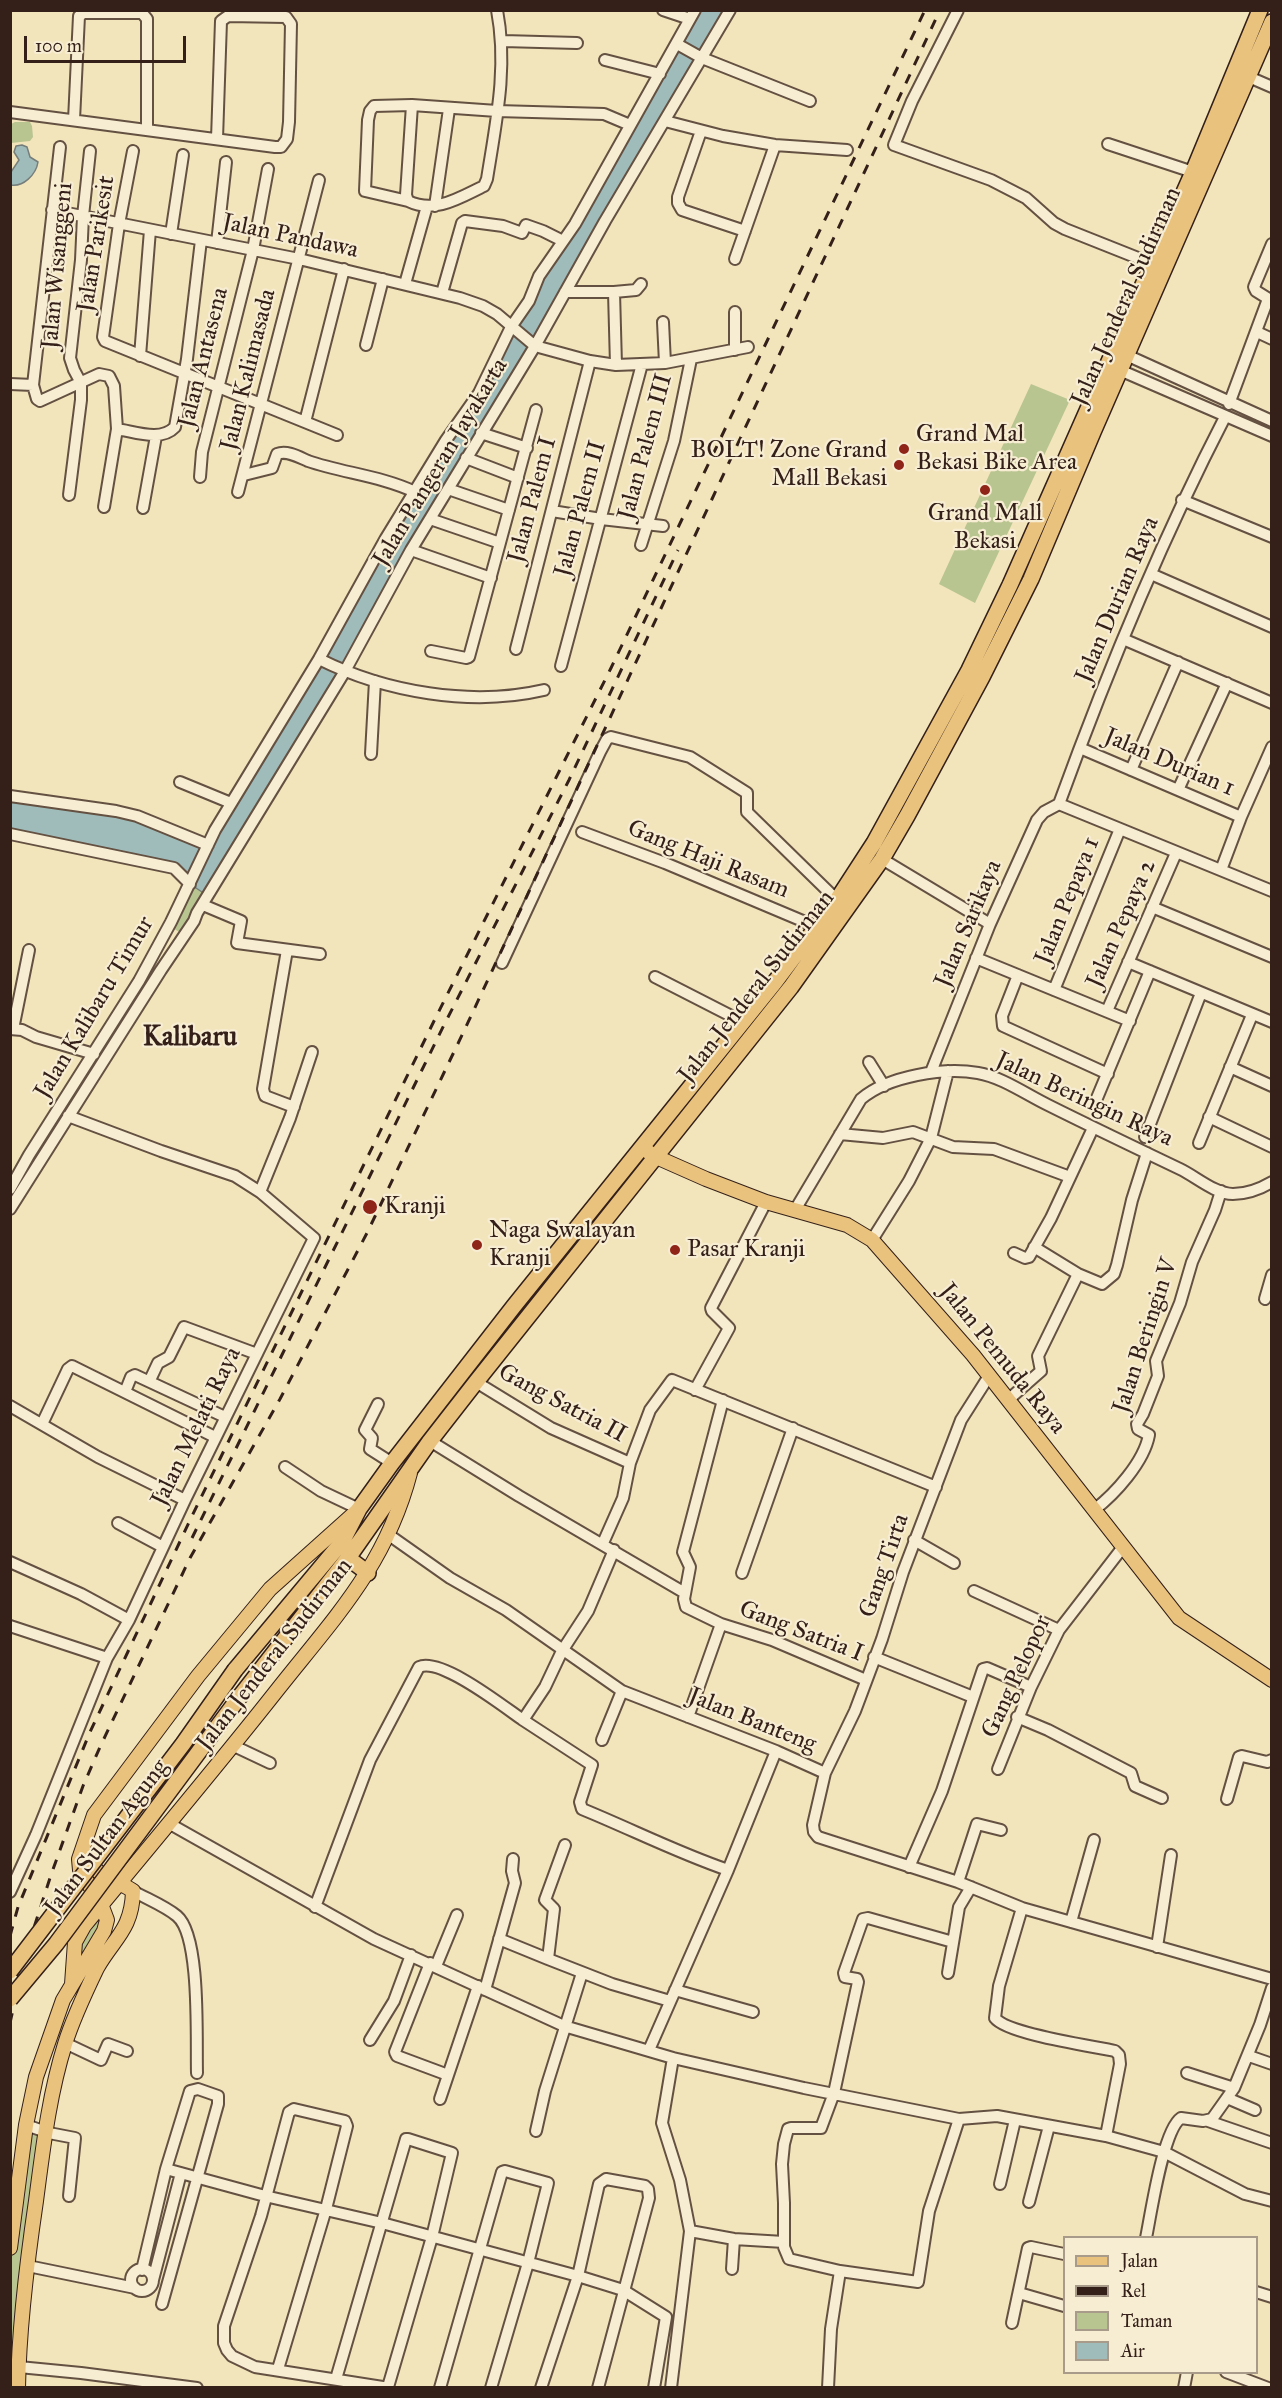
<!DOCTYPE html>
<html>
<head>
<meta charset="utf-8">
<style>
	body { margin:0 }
	#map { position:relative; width:1282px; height:2398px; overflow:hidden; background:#f2e4bb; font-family:"IM FELL Great Primer",serif }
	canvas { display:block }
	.frame { position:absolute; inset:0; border:12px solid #342019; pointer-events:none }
	.legend { position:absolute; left:1063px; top:2236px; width:195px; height:138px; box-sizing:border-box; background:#f7edd3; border:2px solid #a99b89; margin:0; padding:8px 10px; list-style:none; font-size:18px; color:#342019 }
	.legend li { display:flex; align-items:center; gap:12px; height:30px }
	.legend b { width:30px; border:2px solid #a99b89 }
	.scale { position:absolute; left:24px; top:36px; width:162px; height:27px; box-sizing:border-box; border:3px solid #342019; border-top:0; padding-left:8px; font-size:18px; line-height:21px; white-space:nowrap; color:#342019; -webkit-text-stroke:4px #f7edd3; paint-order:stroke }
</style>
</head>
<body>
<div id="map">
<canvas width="1282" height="2398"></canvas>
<div class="frame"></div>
<ul class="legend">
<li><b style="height:8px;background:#e9c27e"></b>Jalan</li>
<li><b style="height:8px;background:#342019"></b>Rel</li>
<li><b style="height:16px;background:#b9c591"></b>Taman</li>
<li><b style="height:16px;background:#a0bcba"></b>Air</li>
</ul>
<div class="scale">100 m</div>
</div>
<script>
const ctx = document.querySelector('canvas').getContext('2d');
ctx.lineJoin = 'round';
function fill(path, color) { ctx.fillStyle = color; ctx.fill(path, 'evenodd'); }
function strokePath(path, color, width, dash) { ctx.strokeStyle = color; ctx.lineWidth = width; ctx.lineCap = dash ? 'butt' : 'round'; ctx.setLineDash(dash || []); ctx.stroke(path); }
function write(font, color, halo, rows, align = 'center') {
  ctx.font = font + ' "IM FELL Great Primer",serif'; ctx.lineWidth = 4.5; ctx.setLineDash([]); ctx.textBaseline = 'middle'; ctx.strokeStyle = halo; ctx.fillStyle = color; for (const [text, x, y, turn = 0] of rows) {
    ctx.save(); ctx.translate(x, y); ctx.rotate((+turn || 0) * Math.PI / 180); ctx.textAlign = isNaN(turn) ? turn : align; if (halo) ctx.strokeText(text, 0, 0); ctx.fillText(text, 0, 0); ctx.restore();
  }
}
fill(new Path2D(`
	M15 122H30L32 126 33 137 30 141 11 143V124Z
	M1031 384 1070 400 975 603 939 584Z
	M190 884 208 896 185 935 174 929 171 922Z
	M101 1904 107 1920 81 1972 75 1942Z
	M26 2125 45 2131 18 2387 11 2388V2248Z`), '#b9c591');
const water = new Path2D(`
	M695 11H730L208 896 190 884 174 868 11 834V796L116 811 208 845 446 440Z
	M22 145 27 147 30 157 38 162C36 175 23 187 11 185V172L19 160 14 152 16 146Z`);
fill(water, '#a0bcba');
strokePath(water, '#757e7a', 1.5);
const minor = new Path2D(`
	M663 10 690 19
	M958 10 912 101 894 145 991 180 1026 198 1054 223 1065 229 1153 264
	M503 41 577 43
	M677 44 702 58 810 101
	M605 60 660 74
	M1242 74 1272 87
	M412 105 406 195 408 201C435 214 459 198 484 186L487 179C496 122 508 68 497 10
	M10 112 275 147H281L287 139 289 122 291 24 286 17 228 16 221 21 217 139
	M74 120 79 16 84 13H142L147 19V129
	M665 121 723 136 775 145 847 150
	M701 131 678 197V203L682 210 745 231
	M1108 144 1193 172
	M60 147 33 385 37 399 40 401 99 374 109 376 114 386 117 429 104 507
	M133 151 119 224 103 337 105 341 337 435
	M408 201 365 191 368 120 370 111 374 106 412 105 497 111 604 114 630 125
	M435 206 449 109
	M52 210 299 259 460 298 483 306 497 314 535 346 590 361 616 365 665 363 748 347
	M171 234 183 155
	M217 243 226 162
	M1272 244 1254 287 1256 291 1272 301
	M735 259 775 145
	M405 284 427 206
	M565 292H614L636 290 641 284
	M614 292 616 365
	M442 293 462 223 465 221 503 226 522 233 526 225 543 231 563 241
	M663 322 665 363
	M1257 332 1272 339
	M366 345 383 279
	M735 350V312
	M1122 353 1272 421
	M140 356 150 230
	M1115 368 1272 436
	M10 384 33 385
	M1229 404 1268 299
	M305 422 344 269
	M117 429C136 432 161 442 175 427L187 359 201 240
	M481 433 527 448
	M466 458 518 478
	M244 475 272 468 277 454C287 450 299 457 308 461 343 473 381 476 415 492
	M200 477 202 452 253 250 268 169
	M448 489 509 510
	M238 492 319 180
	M69 495 81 400V383L74 370 70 358 81 260 83 216 90 151
	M1182 500 1272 537
	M143 508 156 436
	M552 511 601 519 663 526
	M430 519 500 543
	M641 545 674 441 691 359
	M411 550 491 578
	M1151 574 1272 627
	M1123 639 1272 703
	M516 649 590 361
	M431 651 466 658 469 657 536 410
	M319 659C385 692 471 707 544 690
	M561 666 642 364
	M1080 748 1241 817
	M371 754 375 681
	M1131 770 1178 662
	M180 782 231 803
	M1178 790 1227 683
	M10 796 116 811 137 816 208 845
	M1059 804C1107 672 1161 541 1225 417
	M1059 804 1272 891
	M582 832 665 863 817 927
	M10 834 174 868 190 884
	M882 859 990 924
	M1221 870 1241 817 1272 747
	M203 905 241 921 237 943 320 954
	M1152 907 1272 957
	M287 950 263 1089 265 1096 294 1107
	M976 958 1130 1021
	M1128 962 1272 1022
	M502 963 600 752 607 739 611 737 690 757 747 793V812L837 900
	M1018 975 1002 1016 1003 1026 1108 1074
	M655 977 743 1022
	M1054 990 1120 829
	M1107 1011 1176 853
	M10 1029 22 1030 36 1037 94 1054
	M13 1029 29 950
	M869 1062 884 1086
	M1230 1067 1272 1086
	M931 1072 990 924 1037 820 1044 812 1059 804
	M1097 1098 1150 971
	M1209 1117 1272 1147
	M840 1134 883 1138 913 1132 953 1147 994 1149 1070 1177
	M1145 1137 1201 993
	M1199 1143 1252 1015
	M10 1189 29 1155 139 981 171 922 215 830 319 659 386 538 446 440 479 393 511 327 529 301 539 276 575 224 695 10
	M260 1192 290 1118 312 1052
	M10 1209 161 970 194 921 197 913 345 671 411 550 535 346 605 221 730 10
	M795 1210 861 1099C888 1076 944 1067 978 1073 1002 1077 1027 1095 1048 1105 1092 1127 1136 1148 1180 1169 1195 1176 1215 1194 1233 1194 1247 1194 1260 1189 1272 1182
	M872 1240 909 1181 931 1138 948 1071
	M1034 1247 1078 1274 1102 1284 1114 1274 1117 1265 1132 1200 1147 1153
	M1014 1253 1025 1258 1029 1257 1051 1218 1093 1128
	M1265 1299 1272 1275
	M150 1380 158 1363 169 1357 184 1327 257 1354
	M476 1382 551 1428 630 1463
	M695 1390 729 1328 712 1311 711 1308 766 1202
	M125 1392 131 1377 135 1375 225 1417
	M1008 1400 1041 1371 1038 1356 1078 1274
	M378 1404 365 1430 372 1438 370 1449 392 1463
	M10 1406 98 1457 185 1500
	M42 1424 68 1369 72 1366 215 1437
	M430 1441 519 1496 685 1593
	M285 1467 321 1491 359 1509
	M1094 1510C1115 1494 1144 1462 1149 1435L1138 1429 1137 1424 1143 1414 1158 1376 1156 1361 1180 1303 1192 1262 1215 1210 1221 1191
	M118 1523 163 1547
	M389 1535 450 1578 506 1610 622 1691 776 1751 825 1773 813 1825 814 1832 818 1837 958 1882 1022 1908 1272 1979
	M914 1540 954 1563
	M603 1543 623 1498 630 1463 650 1410 672 1380 936 1487
	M10 1562 81 1594 129 1620
	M742 1573 793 1428
	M974 1591 1059 1630
	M721 1624 772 1640 866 1680
	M10 1626 107 1658
	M874 1657 973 1697
	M688 1717 721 1624 686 1607 684 1599 690 1567 683 1552 723 1400
	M1017 1717 1048 1730 1131 1773 1135 1786 1162 1798
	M523 1720 592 1765 580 1802 582 1809C631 1829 678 1853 728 1870
	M602 1740 622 1691
	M234 1746 270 1763
	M998 1769 1031 1687 1059 1630 1123 1547
	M825 1773 855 1711 882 1639 903 1572 961 1420 989 1376
	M1227 1799 1239 1757 1242 1756 1267 1762 1272 1760
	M170 1824 374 1939 564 2026 673 2058 804 2088 959 2119 997 2116 1106 2136 1164 2152 1245 2194 1272 2201
	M565 1845 545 1900 554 1909 548 1959 612 1984 670 2001
	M909 1867 942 1791 983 1669 987 1668 1031 1687
	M958 1882 977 1824 1001 1830
	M133 1891C147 1899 165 1906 177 1916 201 1936 196 2040 197 2073
	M10 1892 36 1835 107 1658 129 1620 185 1500 314 1238 260 1192 235 1176 161 1151 68 1116
	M315 1907 370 1760 419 1667C441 1657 504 1707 523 1720L545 1687 562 1651 588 1611 614 1550
	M1022 1908 999 1986 995 2018C1007 2034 1092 2046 1115 2051L1119 2055 1120 2064 1106 2136
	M1071 1922 1094 1840
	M499 1939 548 1959
	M1157 1947 1171 1855
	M430 1963 395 2052 397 2056 448 2075
	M436 1966 457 1915
	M948 1973 959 1907 971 1887
	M485 1990 515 1883 512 1871 513 1859
	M675 1990 753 2012
	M370 2040 394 2001 411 1955
	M65 2043 101 2060 108 2044 127 2051
	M649 2050 728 1870 776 1751
	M1249 2056 1272 2064
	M1187 2073 1234 2088
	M1227 2098 1255 2110
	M440 2099 478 1986
	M1208 2121 1272 2143
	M26 2125 49 2133 75 2138 69 2196
	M536 2131 545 2091 582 1973
	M166 2169 265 2196 382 2223 578 2276 623 2290 666 2317 654 2388
	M1000 2184 1015 2120
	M1029 2202 1049 2126
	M690 2231 734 2239 784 2242
	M1146 2238C1151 2214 1163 2130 1181 2118L1203 2121 1212 2119 1234 2088 1260 2025 1272 1988
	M28 2266 135 2288
	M732 2269 734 2239
	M131 2280a11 11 0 1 1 22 0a11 11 0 1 1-22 0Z
	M142 2270 166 2169 190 2091 198 2089 218 2096V2104L162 2304
	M840 2271 918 2282 929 2211 959 2119
	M153 2280 181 2173
	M1256 2292 1272 2297
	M1019 2293 1064 2306
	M1012 2323 1028 2248 1031 2247 1064 2254
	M19 2367 81 2373 197 2388
	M278 2369 326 2209 347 2126 345 2121 294 2109 289 2112 261 2216 224 2326V2343L227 2350 232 2356 255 2367 389 2388
	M1226 2372 1268 2388
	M336 2379 406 2139H408L452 2153 432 2237 388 2387
	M440 2388 502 2172 505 2171 548 2183 528 2263 491 2388
	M541 2388 578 2276 599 2184 606 2179 645 2186 648 2189 649 2198 598 2388
	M671 2388 690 2231 680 2180 662 2123 673 2058
	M828 2388 831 2329 840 2271 789 2259 784 2247V2203L782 2164 784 2144 788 2129 791 2128H821L834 2093 858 1982 857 1979 845 1977 844 1973 863 1919 868 1918 953 1942
	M1184 2388 1187 2372`);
const major = new Path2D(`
	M643 1148 654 1156 706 1179 766 1202 847 1225 872 1240 973 1355 1179 1618 1272 1680
	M72 1984 75 1942 84 1926C149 1847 215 1769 278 1689 335 1617 386 1565 410 1473
	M10 2248 26 2125 36 2077 63 2000 104 1931 107 1920 101 1904 80 1870 79 1859 94 1815 198 1676 270 1589 357 1511
	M18 2388C19 2326 27 2262 36 2201 43 2148 49 2095 65 2044 73 2018 85 1993 97 1968 114 1938 132 1930 133 1891 118 1880 93 1876 87 1856`);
const highway = new Path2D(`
	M348 1558 368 1573
	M235 1670 342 1542 359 1509 392 1463 514 1306 775 982 837 900 874 843 969 670 1010 585 1193 172 1260 10
	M241 1695 348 1558 430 1441 476 1382 791 987 882 859 907 816 982 677 1031 579 1093 432 1272 22`);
strokePath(minor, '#645142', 14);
strokePath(major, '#342019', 16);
strokePath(highway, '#342019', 18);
strokePath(minor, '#f7edd3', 10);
strokePath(major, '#e9c27e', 14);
strokePath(highway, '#e9c27e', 15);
strokePath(new Path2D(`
	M192 1538 444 1025 569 780 678 550
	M10 1936 18 1907 90 1732 192 1516 435 1019 611 668 925 10
	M10 2023 26 1952 51 1875 83 1786 100 1747 190 1558 280 1399 367 1233 464 1031 940 10`), '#342019', 3, [10, 10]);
const highwayBridge = new Path2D(`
	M10 1971 183 1744 235 1670
	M10 1999 56 1944 241 1695`);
strokePath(highwayBridge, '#342019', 18, []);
strokePath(highwayBridge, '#e9c27e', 15);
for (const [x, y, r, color] of [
	[904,449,6,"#8f2418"],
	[899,465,6,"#8f2418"],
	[985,490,6,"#8f2418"],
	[370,1207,8,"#8f2418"],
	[477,1245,6,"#8f2418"],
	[675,1250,6,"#8f2418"]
]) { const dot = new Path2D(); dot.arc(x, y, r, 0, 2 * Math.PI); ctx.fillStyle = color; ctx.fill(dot); strokePath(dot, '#f7edd3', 2); }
write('24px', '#342019', '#f7edd3', [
	["Jalan Pandawa",290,237,12],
	["Jalan Parikesit",97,244,-81],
	["Jalan Wisanggeni",58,266,-85],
	["Jalan Jenderal Sudirman",1127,297,-66],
	["Jalan Antasena",204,358,-76],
	["Jalan Kalimasada",249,370,-76],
	["Jalan Palem III",646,447,-75],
	["Jalan Pangeran Jayakarta",441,463,-59],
	["Jalan Palem I",533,500,-75],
	["Jalan Palem II",581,509,-75],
	["Jalan Durian Raya",1118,600,-67],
	["Jalan Durian 1",1169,763,23],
	["Gang Haji Rasam",708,860,22],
	["Jalan Pepaya 1",1068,901,-68],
	["Jalan Sarikaya",969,924,-67],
	["Jalan Pepaya 2",1122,924,-66],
	["Jalan Jenderal Sudirman",757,987,-52],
	["Jalan Kalibaru Timur",95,1008,-59],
	["Jalan Beringin Raya",1084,1100,25],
	["Jalan Beringin V",1146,1336,-72],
	["Jalan Pemuda Raya",1002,1359,51],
	["Gang Satria II",562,1404,28],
	["Jalan Melati Raya",197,1427,-64],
	["Gang Tirta",885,1566,-71],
	["Gang Satria I",801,1632,21],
	["Jalan Jenderal Sudirman",275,1655,-52],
	["Gang Pelopor",1017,1677,-65],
	["Jalan Banteng",752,1721,22],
	["Jalan Sultan Agung",107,1838,-53]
]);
write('24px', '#342019', '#f7edd3', [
	["Grand Mal",916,435],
	["Bekasi Bike Area",916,463],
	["BOLT! Zone Grand",887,451,"right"],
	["Mall Bekasi",887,479,"right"],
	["Grand Mall",985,514,"center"],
	["Bekasi",985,542,"center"],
	["Kranji",384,1207],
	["Naga Swalayan",489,1231],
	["Kranji",489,1259],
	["Pasar Kranji",687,1250]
], 'left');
write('bold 27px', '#342019', '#f7edd3', [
	["Kalibaru",190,1038]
]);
</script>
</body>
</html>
